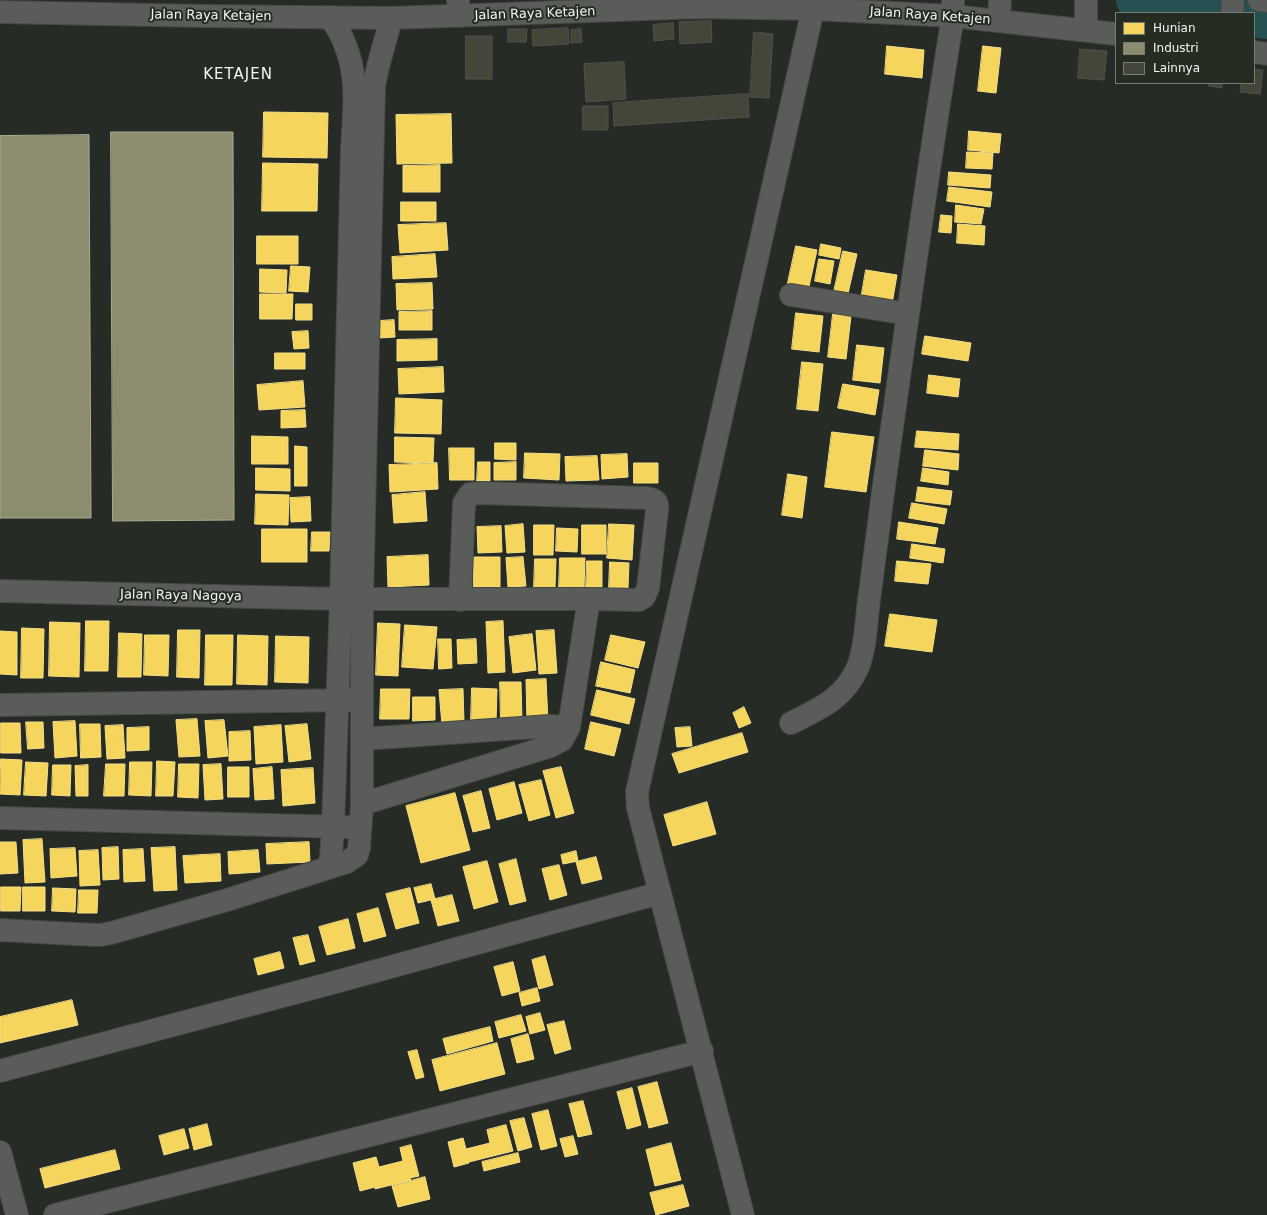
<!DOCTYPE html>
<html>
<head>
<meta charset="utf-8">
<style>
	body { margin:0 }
	#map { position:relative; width:1267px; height:1215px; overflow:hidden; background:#262b25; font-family:"DejaVu Sans",sans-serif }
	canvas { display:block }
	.legend { position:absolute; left:1115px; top:12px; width:140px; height:72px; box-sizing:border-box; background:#252d23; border:1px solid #777d75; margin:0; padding:5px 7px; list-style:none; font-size:12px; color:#f1f6ef }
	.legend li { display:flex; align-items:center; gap:8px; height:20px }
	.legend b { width:20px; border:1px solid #777d75 }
</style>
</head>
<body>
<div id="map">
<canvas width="1267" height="1215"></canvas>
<ul class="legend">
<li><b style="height:11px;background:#f6d55c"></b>Hunian</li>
<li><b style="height:11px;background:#8c8c6e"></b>Industri</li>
<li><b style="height:11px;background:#434639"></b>Lainnya</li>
</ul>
</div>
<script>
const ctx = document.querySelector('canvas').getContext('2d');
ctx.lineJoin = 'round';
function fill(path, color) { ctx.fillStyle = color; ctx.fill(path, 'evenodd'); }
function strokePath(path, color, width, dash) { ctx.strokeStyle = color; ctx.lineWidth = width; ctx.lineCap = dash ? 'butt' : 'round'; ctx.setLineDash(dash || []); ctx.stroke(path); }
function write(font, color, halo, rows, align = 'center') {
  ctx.font = font + ' "DejaVu Sans",sans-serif'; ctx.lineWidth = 4; ctx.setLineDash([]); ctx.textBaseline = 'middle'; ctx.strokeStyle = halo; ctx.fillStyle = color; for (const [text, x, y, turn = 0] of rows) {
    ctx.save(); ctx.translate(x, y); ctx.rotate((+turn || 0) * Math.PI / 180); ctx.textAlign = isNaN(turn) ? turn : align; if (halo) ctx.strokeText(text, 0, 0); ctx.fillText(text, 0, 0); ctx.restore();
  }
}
const homes = new Path2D(`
	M887 46 924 50 922 78 885 74Z
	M983 46 1001 48 996 93 978 91Z
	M264 112 328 113 327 158 263 157Z
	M451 114 452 163 397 164 396 115Z
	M969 131 1001 134 999 153 968 150Z
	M967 152 993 153 992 169 966 168Z
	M263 163 318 164 317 211H262Z
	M440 165V192H403V166Z
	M949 172 991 175 990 188 948 185Z
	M949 187 992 192 990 207 947 201Z
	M401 202H436V221H401Z
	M956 205 984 209 981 224 955 222Z
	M941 215 952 216 951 233 939 232Z
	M446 223 448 250 400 253 398 225Z
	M958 224 985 226 984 245 957 243Z
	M257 236H298V264H257Z
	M821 244 841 248 839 259 819 255Z
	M796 246 817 250 808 291 787 287Z
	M843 251 857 254 847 298 833 296Z
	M435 254 437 277 393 279 392 257Z
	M819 259 834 261 830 284 815 281Z
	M291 266 310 267 308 292 289 291Z
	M260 269 287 270 286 293 260 292Z
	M866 270 897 275 892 304 861 299Z
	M432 283 433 309 397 310 396 284Z
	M260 294H293L292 319H260Z
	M296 304H312V320H296Z
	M432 311V330H399V312Z
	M796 313 823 316 819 352 792 349Z
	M833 314 851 316 846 359 828 357Z
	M394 320 395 337 379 338V321Z
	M308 331 309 348 294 349 292 332Z
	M925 336 971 343 968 361 922 354Z
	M437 339V360L397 361V340Z
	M857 345 884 348 880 383 853 380Z
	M275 353H305V369H275Z
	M802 362 823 364 818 411 797 409Z
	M443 367 444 392 399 394 398 369Z
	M929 375 960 379 958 397 927 393Z
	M303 381 305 407 259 410 257 385Z
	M843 384 879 390 875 415 838 408Z
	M396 398 442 400 441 434 395 433Z
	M305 410 306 427 281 428V411Z
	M917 431 959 434 958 450 915 447Z
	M832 432 874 437 866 492 825 487Z
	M252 436 288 437V464H252Z
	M395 437 434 438 433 463 395 462Z
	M495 443H516V460L495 459Z
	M295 446 307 447V486H295Z
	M449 448H474V480H450Z
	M925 450 959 454 958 470 923 466Z
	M525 453 560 454 559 480 524 478Z
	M627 454 628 477 602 479 601 455Z
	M597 456 599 480 566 481 565 457Z
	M478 462H490V481H477Z
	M516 462V480H494V463Z
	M437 463 438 489 390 492 389 465Z
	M634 463H658V483H634Z
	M256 468 290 469V491L256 490Z
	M923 468 949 472 948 485 921 481Z
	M788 474 807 477 802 518 782 515Z
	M918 487 952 491 950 505 916 501Z
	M425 492 427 521 394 523 392 495Z
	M256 494 289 495 288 525 255 524Z
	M310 497 311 521 291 522 290 498Z
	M912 503 947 509 944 524 909 518Z
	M899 522 938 528 935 544 897 539Z
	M523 524 525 552 507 553 505 526Z
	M609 524 634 525 632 560 607 558Z
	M534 525H554L553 555H534Z
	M582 525H606V554H582Z
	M501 526 502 552 478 553 477 527Z
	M557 528 578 529 577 552 556 551Z
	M262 529H307V562H262Z
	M312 532H330L329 551H311Z
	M912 544 945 549 943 563 910 558Z
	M428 555 429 585 388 587 387 557Z
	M474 557H500V587H474Z
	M523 557 526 586 508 587 506 558Z
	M560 558H585L584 588 559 587Z
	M535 559H556L555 588H534Z
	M587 561H602V587H586Z
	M897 561 931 564 928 584 895 581Z
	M610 562 629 563 628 588H609Z
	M890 614 937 620 932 652 885 646Z
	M86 621H109L108 671H85Z
	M503 621 505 672 488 673 486 622Z
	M50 622 80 623 79 677 49 676Z
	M378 623 400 624 398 676 376 675Z
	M405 625 437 627 433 669 402 667Z
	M22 628 44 629 43 678H21Z
	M178 630H200L199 678 177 677Z
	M554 630 557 673 539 674 536 631Z
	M0 631 17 632V675L0 674Z
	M119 633 142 634 141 677H118Z
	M532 634 536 670 513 673 509 637Z
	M145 635H169L168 676 144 675Z
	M206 635H233L232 685H205Z
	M238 635 268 636 267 685 237 684Z
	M611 635 645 642 638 668 605 660Z
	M276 636 309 637 308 683 275 682Z
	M438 639H451L452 668 439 669Z
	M476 639 477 663 458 664 457 640Z
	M601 662 635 670 630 693 596 686Z
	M546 679 548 722H527L526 680Z
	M500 682H521L522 722H501Z
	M472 688 497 689 496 722 471 721Z
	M381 689H410L409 719H380Z
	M463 689 464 723 442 725 439 690Z
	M597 690 635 699 629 724 591 715Z
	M413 697H435V720L413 721Z
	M744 707 751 723 739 728 733 713Z
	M197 719 200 756 179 757 176 720Z
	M224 720 228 756 208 758 205 721Z
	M75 721 77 756 55 758 53 722Z
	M26 722H43L44 748 28 749Z
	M591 722 621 729 614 756 585 749Z
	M1 723H20L21 753H1Z
	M80 724H100L101 757 81 758Z
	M307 724 311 759 289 762 285 726Z
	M123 725 125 758 107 759 105 726Z
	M281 725 283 762 256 764 254 727Z
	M149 727V750L127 751V728Z
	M690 727 692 746 677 747 675 728Z
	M250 731 251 760 229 761V732Z
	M742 733 748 752 679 773 672 754Z
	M1 759 22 760 20 795 0 794Z
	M157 761 175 762 173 796H156Z
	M26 762 48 763 46 796 24 795Z
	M130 762H152L151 796 129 795Z
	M106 764H125L124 796H104Z
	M179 764H199L198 798 178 797Z
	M221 764 223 799 205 800 203 765Z
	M53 765H71L70 796 52 795Z
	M88 765V796H76L75 766Z
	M228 767H249V797H228Z
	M272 767 274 799 255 800 253 769Z
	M561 767 574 813 556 818 543 771Z
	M313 768 315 803 283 806 281 770Z
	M541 780 550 815 529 821 519 785Z
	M514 782 522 813 497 820 489 789Z
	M481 791 490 828 473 832 463 796Z
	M455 793 470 850 421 863 406 806Z
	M707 802 716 834 673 846 664 815Z
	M42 839 45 882 25 883 23 840Z
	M0 842H16L18 873 0 874Z
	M309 842 310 862 267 864 266 844Z
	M118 847 119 879 103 880 102 848Z
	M175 847 177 890 154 891 151 848Z
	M75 848 77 876 51 878 50 849Z
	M143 849 145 881 124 882 123 850Z
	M98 850 100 885 80 886 79 851Z
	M258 850 260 872 229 874 228 852Z
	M576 851 578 861 563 864 561 855Z
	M220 854 221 881 185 883 183 856Z
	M596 857 602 879 582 884 576 862Z
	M516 859 526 901 510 905 499 864Z
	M487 861 498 902 474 909 463 867Z
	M559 865 567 895 550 900 542 869Z
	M431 884 435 899 418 903 414 888Z
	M1 887H21L20 911H1Z
	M23 887H45V911H23Z
	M53 888 76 889 75 912 52 911Z
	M410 888 419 923 396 929 386 894Z
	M79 890H98L97 913H78Z
	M452 895 459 921 438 926 431 900Z
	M378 908 386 936 364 942 357 914Z
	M348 919 355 948 327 955 319 927Z
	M308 935 315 961 300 965 293 938Z
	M280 952 284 968 258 975 254 959Z
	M545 956 553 985 539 989 532 960Z
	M513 962 520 991 502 996 494 967Z
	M537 988 540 1001 522 1006 519 993Z
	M72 1000 78 1025 0 1043V1017Z
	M540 1013 545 1030 530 1034 526 1017Z
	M521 1015 526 1031 499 1038 495 1022Z
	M564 1021 571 1049 555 1054 547 1025Z
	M490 1027 493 1041 447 1054 443 1039Z
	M528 1034 534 1059 517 1063 511 1039Z
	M497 1043 505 1074 440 1091 432 1060Z
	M417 1050 424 1077 416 1079 408 1052Z
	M657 1082 668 1123 649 1128 638 1087Z
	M632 1088 641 1125 627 1129 617 1092Z
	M583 1101 592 1134 578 1137 569 1104Z
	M548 1110 557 1146 541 1150 532 1114Z
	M524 1118 532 1147 518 1151 510 1121Z
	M207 1124 212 1145 194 1150 189 1129Z
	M506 1125 513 1151 469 1162V1163L454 1167 448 1142 463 1138 466 1149 490 1143 487 1130Z
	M184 1129 189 1148 164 1155 159 1136Z
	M573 1136 578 1154 565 1157 560 1139Z
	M671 1143 681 1180 655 1186 646 1150Z
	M411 1145 419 1176 410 1178 411 1180 375 1189V1187L360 1191 353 1163 376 1157 379 1167 403 1161 400 1148Z
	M115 1150 120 1169 45 1188 40 1169Z
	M518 1153 520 1162 484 1171 482 1162Z
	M425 1177 430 1199 398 1207 392 1186Z
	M683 1185 689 1206 656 1215 650 1193Z`);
fill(homes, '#f6d55c');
strokePath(homes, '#f4df88', 1);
const industry = new Path2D(`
	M111 132H233L234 520 113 521Z
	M89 135 91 518H0V136Z`);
fill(industry, '#8c8c6e');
strokePath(industry, '#aaac95', 1);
strokePath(new Path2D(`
	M1135 0 1222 13
	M1254 18 1267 20`), '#265153', 38);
const building = new Path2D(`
	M711 21 712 42 680 44 679 22Z
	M673 23 674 39 654 41 653 25Z
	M568 28 569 44 533 46 532 30Z
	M508 29H527L526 42H508Z
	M581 29 582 42 571 43V30Z
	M754 32 773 34 769 98 750 97Z
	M466 36H492V79H466Z
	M1080 49 1107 51 1104 80 1078 78Z
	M624 62 626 99 586 102 584 64Z
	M1254 69 1263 70 1260 94 1240 92 1241 83H1254Z
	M1209 83H1222V88L1209 86Z
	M748 94 749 117 614 126 613 103Z
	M583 106H608V130H583Z`);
fill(building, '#434639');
strokePath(building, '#4e514c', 1);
const minor = new Path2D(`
	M458 0 459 16
	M1086 0V30
	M1259 0 1267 1
	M1232 13 1233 0
	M791 295 908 314
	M0 591 341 599H589L639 600 644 597 648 588 657 510C658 501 654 499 646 498L480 493 470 494 464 503 460 600
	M0 705 351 700
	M791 723C819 709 844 699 858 667 866 646 866 622 869 600 874 562 879 523 884 485 906 328 927 172 953 16V0
	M363 739 550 726 569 727
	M362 804 551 746 562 740 569 727 589 599
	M0 818 347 827
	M329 867 331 857 333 826 341 599 352 149C354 113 359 76 344 42 341 33 335 25 330 17
	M0 930 75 934 100 935 111 933 227 900 347 862 357 855 359 848 362 804V599L374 87C377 64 386 41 391 18
	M0 1071 332 983 660 893
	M0 1152 17 1215
	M55 1215 702 1051
	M743 1215 638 808 637 792 813 9 816 0`);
const tertiary = new Path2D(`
	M0 12 204 16 391 18 701 7 813 9 953 16 1116 34
	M999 20 1000 0
	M1254 52 1267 54`);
strokePath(minor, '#454844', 24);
strokePath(tertiary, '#454844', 24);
strokePath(minor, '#595c58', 22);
strokePath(tertiary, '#595c58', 22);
write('13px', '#f1f6ef', '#252d23', [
	["Jalan Raya Ketajen",535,14,-2],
	["Jalan Raya Ketajen",211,16,1],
	["Jalan Raya Ketajen",930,16,4],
	["Jalan Raya Nagoya",181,596,1]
]);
ctx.letterSpacing = '1px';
write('15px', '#f1f6ef', '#252d23', [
	["KETAJEN",238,75]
]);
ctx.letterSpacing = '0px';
</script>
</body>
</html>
